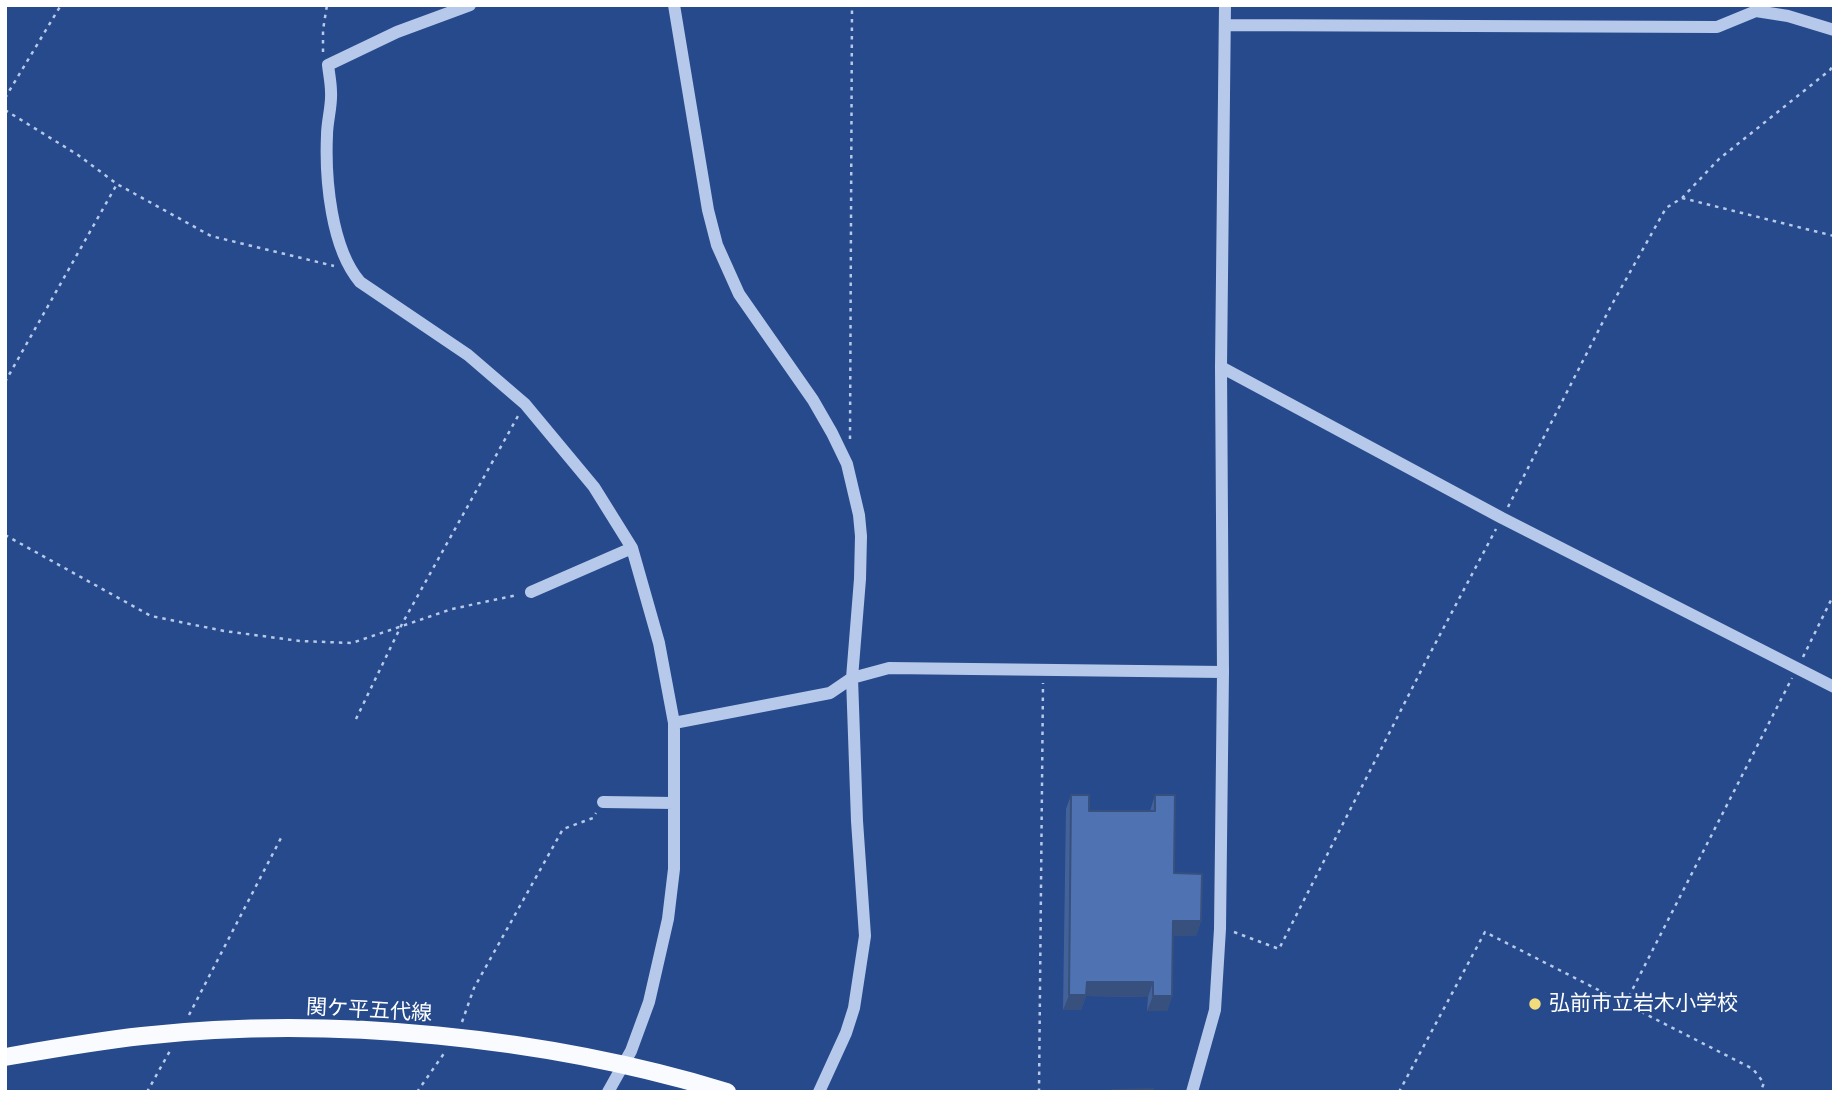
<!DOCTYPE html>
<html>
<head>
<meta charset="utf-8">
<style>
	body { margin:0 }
	#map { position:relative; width:1839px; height:1097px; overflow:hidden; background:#274a8c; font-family:Helvetica,sans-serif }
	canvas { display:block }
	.frame { position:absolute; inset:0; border:7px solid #fff; pointer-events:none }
</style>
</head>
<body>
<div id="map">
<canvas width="1839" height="1097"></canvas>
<div class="frame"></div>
</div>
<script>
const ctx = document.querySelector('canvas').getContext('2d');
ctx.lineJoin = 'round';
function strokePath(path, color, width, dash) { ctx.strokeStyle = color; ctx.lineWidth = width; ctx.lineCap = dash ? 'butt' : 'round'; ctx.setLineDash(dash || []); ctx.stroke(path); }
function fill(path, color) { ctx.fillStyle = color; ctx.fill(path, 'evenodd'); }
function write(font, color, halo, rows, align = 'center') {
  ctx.font = font + ' Helvetica,"Noto Sans JP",sans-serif'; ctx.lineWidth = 5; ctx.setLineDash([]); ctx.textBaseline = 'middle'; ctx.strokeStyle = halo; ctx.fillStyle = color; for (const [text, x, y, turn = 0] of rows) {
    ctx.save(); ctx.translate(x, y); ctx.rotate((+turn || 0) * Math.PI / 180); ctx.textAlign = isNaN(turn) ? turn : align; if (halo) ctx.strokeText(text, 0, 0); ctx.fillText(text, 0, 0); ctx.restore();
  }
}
strokePath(new Path2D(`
	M323 52V30L327 5
	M5 98 61 5
	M5 110 78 155 117 184 211 236 334 266
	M1682 198 1834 236
	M5 382 117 184
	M850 439 852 5
	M1508 507 1611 306 1666 208 1682 198 1719 159 1830 70 1834 64
	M5 535 151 616 224 631 300 641 352 643 452 609 517 595
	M1803 657 1834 594
	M356 719 402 624 518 416
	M1234 932 1279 949 1425 663 1496 529
	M1625 1004 1792 678
	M189 1015 281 838
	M462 1022 474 988 563 829 593 818 596 813
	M147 1092 171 1049
	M417 1092 445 1052
	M1039 1092 1043 683
	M1399 1092 1485 932 1753 1069 1764 1083 1760 1092`), '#b6c9ea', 2.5, [3.5, 5]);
strokePath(new Path2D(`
	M470 5 397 32 328 65C329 74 331 83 331 92 332 106 327 121 327 135 325 179 331 248 360 282L468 355 525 404 594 487 632 548 659 643 674 723V869L668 919 649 1002 631 1051 608 1092
	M674 5 708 210 717 245 739 294 813 400 832 433 847 464 859 515 861 536 860 579 852 678 857 821 865 936 854 1008 846 1033 819 1092
	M1225 25 1717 27 1756 11 1788 16 1834 30
	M1221 367 1502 518 1834 687
	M531 592 632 548
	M674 723 830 693 852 678 889 668 1223 672
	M603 802 674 803
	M1192 1092 1215 1010 1220 929 1223 672 1221 367 1225 5`), '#b6c9ea', 12);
strokePath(new Path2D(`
	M5 1057C51 1049 96 1041 142 1036 330 1015 547 1037 727 1092`), '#fafbff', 18);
fill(new Path2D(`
	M1071 795 1089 811H1150L1155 795 1174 873 1201 921 1196 936H1173L1172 996 1167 1011H1147L1148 997 1086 996 1081 1010H1063L1066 809Z`), '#44629a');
fill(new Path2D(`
	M1173 921H1201L1196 936H1168Z
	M1087 982H1153L1148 997 1086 996 1081 1010H1063L1069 995Z
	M1153 996H1172L1167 1011H1147Z`), '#37507d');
const building = new Path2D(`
	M1071 795H1089V811H1155V795H1175L1174 873 1202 874 1201 921H1173L1172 996H1153V982H1087L1086 995H1069Z
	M1153 1089V1092H1112V1090Z`);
fill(building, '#4f72b3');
strokePath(building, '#37507d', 2);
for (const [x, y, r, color] of [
	[1535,1004,7,"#f3dc7b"]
]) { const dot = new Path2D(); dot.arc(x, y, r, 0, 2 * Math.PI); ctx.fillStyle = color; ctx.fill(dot); strokePath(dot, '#274a8c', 2.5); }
write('21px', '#fff', '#274a8c', [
	["弘前市立岩木小学校",1549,1004]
], 'left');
write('21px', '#fff', '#274a8c', [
	["関ケ平五代線",369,1011,3]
]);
</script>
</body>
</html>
